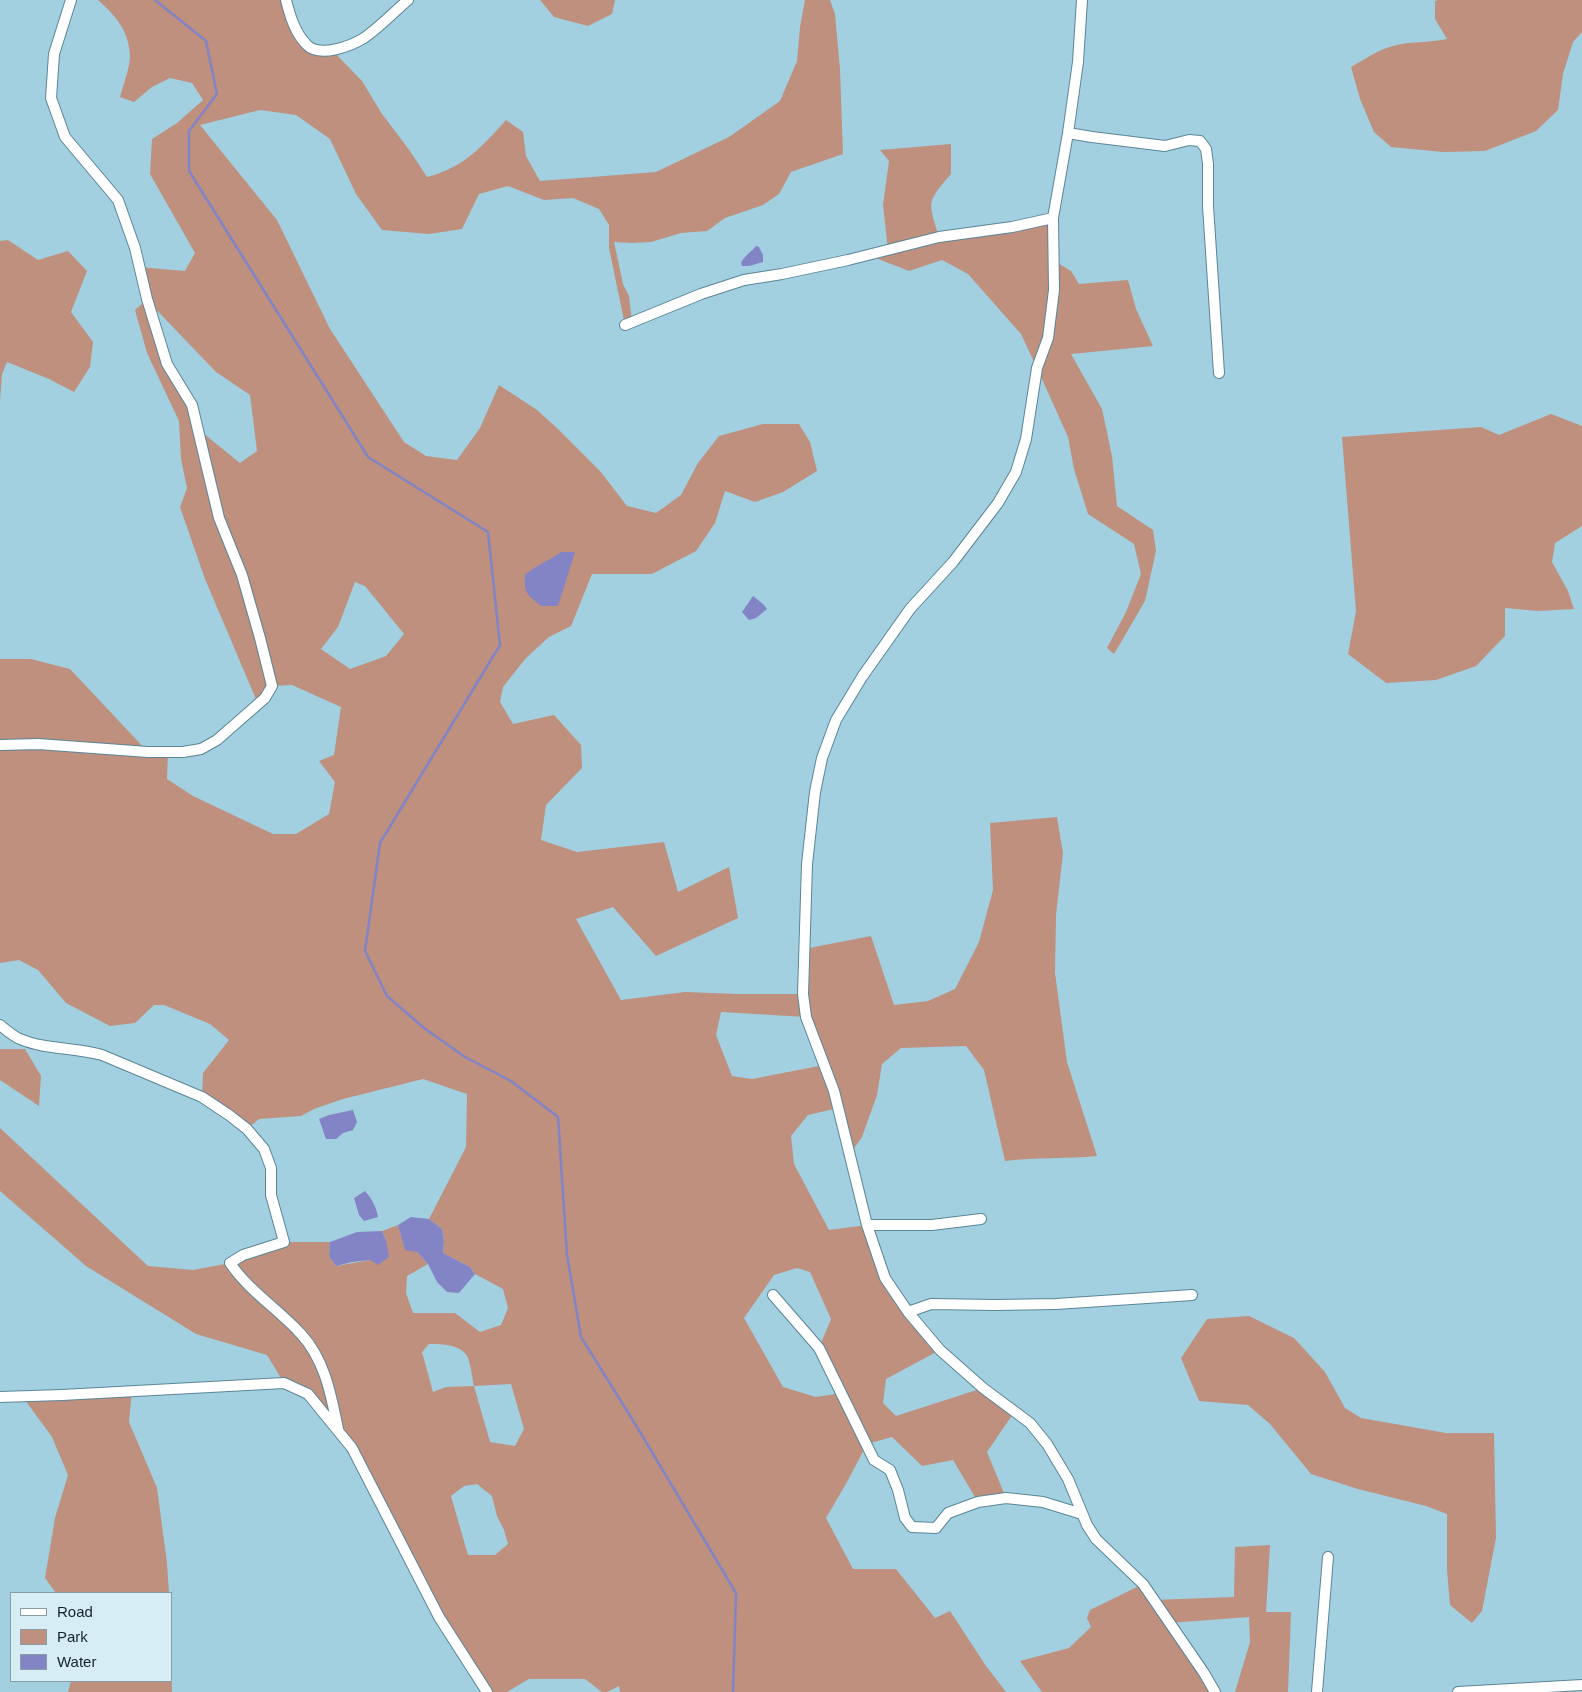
<!DOCTYPE html>
<html>
<head>
<meta charset="utf-8">
<style>
	body { margin:0 }
	#map { position:relative; width:1582px; height:1692px; overflow:hidden; background:#a2d0e1; font-family:Helvetica,sans-serif }
	canvas { display:block }
	.legend { position:absolute; left:10px; top:1592px; width:162px; height:90px; box-sizing:border-box; background:#d6edf5; border:1px solid #889da4; margin:0; padding:6px 9px; list-style:none; font-size:15px; color:#12242b }
	.legend li { display:flex; align-items:center; gap:10px; height:25px }
	.legend b { width:25px; border:1px solid #889da4 }
</style>
</head>
<body>
<div id="map">
<canvas width="1582" height="1692"></canvas>
<ul class="legend">
<li><b style="height:6px;background:#fff"></b>Road</li>
<li><b style="height:14px;background:#be907d"></b>Park</li>
<li><b style="height:14px;background:#8384c5"></b>Water</li>
</ul>
</div>
<script>
const ctx = document.querySelector('canvas').getContext('2d');
ctx.lineJoin = 'round';
function fill(path, color) { ctx.fillStyle = color; ctx.fill(path, 'evenodd'); }
function strokePath(path, color, width, dash) { ctx.strokeStyle = color; ctx.lineWidth = width; ctx.lineCap = dash ? 'butt' : 'round'; ctx.setLineDash(dash || []); ctx.stroke(path); }
fill(new Path2D(`
	M98 0H286L308 46 333 51 362 81 382 114 410 151 427 177C463 168 482 147 506 120L523 132 526 156 540 181 656 172 729 137 780 101 797 61 800 27 805 0H830L835 14 840 69 843 154 791 172 779 194 763 205 725 218 707 231 681 233 651 242 631 243 614 242 623 284 629 296 632 322 625 325 609 248V225L599 209 573 198 544 200 508 186 479 194 462 229 429 234 382 230 356 194 330 139 296 115 260 110 200 125 277 220 330 329 404 442 426 456 457 460 480 428 499 385 537 410 558 429 600 471 627 506 656 513 681 495 698 463 719 436 763 424H799L810 442 817 471 783 492 755 502 725 491 715 523 696 551 652 574H592L571 626 549 637 526 658 503 687 500 702 513 724 554 715 581 745 582 768 546 805 541 840 577 852 664 842 678 892 729 867 738 918 656 956 613 907 576 919 621 1000 685 992 739 994H802L804 949 871 936 894 1005 928 1001 955 989 979 942 993 890 990 823 1057 817 1063 853 1056 915 1055 973 1067 1062 1097 1156C1067 1159 1036 1157 1005 1161L984 1070 966 1046 901 1048 882 1064 877 1095 862 1137 850 1154 838 1108 808 1115 791 1136 794 1164 829 1230 867 1225 885 1278 940 1350 886 1379 883 1403 896 1416 983 1388 1015 1411 987 1452 1006 1498 978 1502 953 1460 922 1466 892 1437 867 1444 847 1482 826 1518 853 1569H896L935 1618 950 1611 986 1666 1006 1692H620L619 1686 607 1692H602L585 1679H529L507 1692H487L439 1617 352 1448 308 1395 284 1383 267 1355 196 1334 86 1266 0 1191V1128L148 1266 193 1270 230 1263 284 1242H330L329 1256 336 1266 370 1260 386 1240 382 1231 398 1225 405 1249 417 1252 428 1264 407 1276 406 1293 413 1313H455L480 1332 501 1325 508 1308 503 1289 475 1274 470 1267 443 1253 444 1241 442 1229 429 1219 466 1147 467 1094 423 1079 343 1099 314 1109 301 1116 259 1119 247 1129 202 1097 203 1073 229 1040 210 1024 164 1005H154L135 1023 110 1026 66 1003 38 970 19 960 0 963V659H31L70 669 148 752H168L167 779 193 796 273 834H296L329 814 335 782 319 761 334 755 341 707 292 685 272 686 258 704 205 579 180 507 187 488 181 459 179 421 147 353 135 310 147 299 139 267 185 271 195 253 150 174 152 139 177 123 203 100 192 83 170 78 152 87 134 102 120 97C123 86 130 67 130 56 129 31 116 16 98 0ZM147 300 216 372 250 395 257 451 240 463 198 429ZM355 582 365 586 404 634 386 656 350 669 321 649 338 627ZM721 1012 806 1017 824 1065 752 1079 732 1076 716 1035ZM797 1268 810 1272 831 1319 819 1348 842 1393 816 1397 783 1387 744 1318 774 1275ZM429 1344C442 1344 462 1344 468 1358 471 1366 472 1377 474 1386L446 1387 433 1392 422 1352ZM511 1384 524 1429 515 1446 490 1442 474 1386ZM477 1484 492 1496 497 1516 504 1530 508 1544 495 1555H468L451 1496 464 1486Z
	M540 0H615L612 14 588 26 554 17Z
	M1438 0H1582V32L1573 42 1563 74 1558 110 1536 131 1485 151 1443 152 1391 147 1374 132 1360 99 1351 67C1365 59 1378 50 1393 46 1409 41 1429 43 1447 39L1435 19V1Z
	M951 144V174C926 203 928 201 939 237L1053 218V260L1071 271 1079 284 1128 280 1136 309 1153 346 1071 354 1102 409 1112 456 1117 506 1153 530 1156 551 1145 601 1114 654 1107 648 1126 612 1141 574 1134 544 1088 514 1074 469 1068 437 1037 368 1021 334 968 274 942 260 909 271 868 255 888 250 883 205 889 161 880 150Z
	M8 240 38 260 68 251 87 271 71 312 93 342 90 367 74 392 49 379 7 362 2 374 0 400V241Z
	M1551 414 1582 426V526L1555 543 1552 562 1568 591 1574 609 1538 611 1505 608V636L1476 666 1436 680 1386 683 1348 654 1356 611 1342 437 1481 427 1499 435Z
	M0 1049H25L41 1076 39 1106 0 1080Z
	M1249 1316 1294 1338 1325 1372 1345 1408 1361 1418 1446 1433H1494L1496 1538 1482 1611 1472 1623 1450 1605 1447 1570V1514L1426 1506 1358 1489 1311 1474 1270 1424 1248 1405 1199 1401 1181 1358 1207 1319Z
	M132 1391 129 1422 157 1488 167 1563 169 1593H56L45 1578 55 1518 68 1475 52 1437 22 1396Z
	M1270 1545 1266 1612H1291L1288 1692H1235L1250 1642 1249 1617 1169 1623 1215 1692H1042L1020 1661 1069 1648 1091 1627 1087 1618 1090 1610 1143 1584 1154 1600 1234 1597 1235 1547Z
	M171 1645 172 1692H68L71 1681H171Z`), '#be907d');
fill(new Path2D(`
	M756 246 759 247 763 255V262L749 266H742L741 263C744 256 751 252 756 246Z
	M561 552H575L558 606H541C527 594 524 594 525 575 536 565 549 561 561 552Z
	M753 596 763 604 767 609 756 618 749 620 742 612Z
	M353 1110 357 1122 353 1130 343 1133 336 1139H326L319 1119 329 1115Z
	M365 1191C372 1199 376 1206 378 1217L364 1221 359 1215 354 1198Z
	M411 1217 429 1219 442 1229 444 1241 443 1253 470 1267 475 1274 459 1293 447 1292 437 1282 428 1264 417 1252 405 1250 398 1225Z
	M382 1231 386 1240 389 1257 378 1265 370 1260 352 1262 336 1266 329 1256 330 1242 357 1232Z`), '#8384c5');
strokePath(new Path2D(`
	M155 0 206 41 217 94 189 131V171L368 457 488 532 500 645 380 843 365 951 387 996 424 1028 465 1057 511 1081 558 1117 567 1255 581 1337 637 1427 736 1593 733 1692`), '#8384c5', 2.5);
const minor = new Path2D(`
	M286 0C290 16 295 33 307 45 320 58 351 46 364 38 380 27 394 12 408 0
	M1082 0 1078 62 1068 133 1053 218 1054 290 1048 338 1037 368 1026 439 1016 472 998 503 953 562 910 609 862 677 836 720 822 758 815 792 807 864 803 994 806 1017 834 1091 867 1225 885 1278 908 1312 940 1350 983 1388 1030 1423 1047 1444 1068 1479 1087 1525 1096 1539 1143 1584 1204 1673 1215 1692
	M1068 133 1092 137 1165 146 1189 140 1200 141 1206 149 1208 164V206L1219 373
	M625 325 701 294 744 280 782 274 848 260 939 237 1012 227 1053 218
	M0 745 38 744 148 752H183L201 749 217 740 265 698 272 686 260 638 242 575 219 518 192 405 167 364 147 299 135 248 118 200 65 137 51 98 54 54 71 0
	M0 1025C6 1030 13 1036 20 1039 46 1050 75 1047 102 1055L202 1097 229 1115 247 1129 264 1149 271 1168V1195L284 1242 243 1255 230 1263C249 1291 278 1309 301 1334 325 1360 331 1395 338 1429
	M867 1225H932L981 1219
	M773 1295 819 1348 874 1460 890 1470 898 1490 905 1518 912 1527 936 1528 948 1513 978 1502 1006 1498 1043 1502 1082 1514
	M908 1312 931 1304 995 1305 1056 1304 1192 1295
	M0 1397 62 1395 284 1383 308 1394 352 1448 439 1617 487 1692
	M1317 1692 1328 1557
	M1458 1692 1582 1685`);
strokePath(minor, '#5a8696', 12);
strokePath(minor, '#fff', 10);
</script>
</body>
</html>
